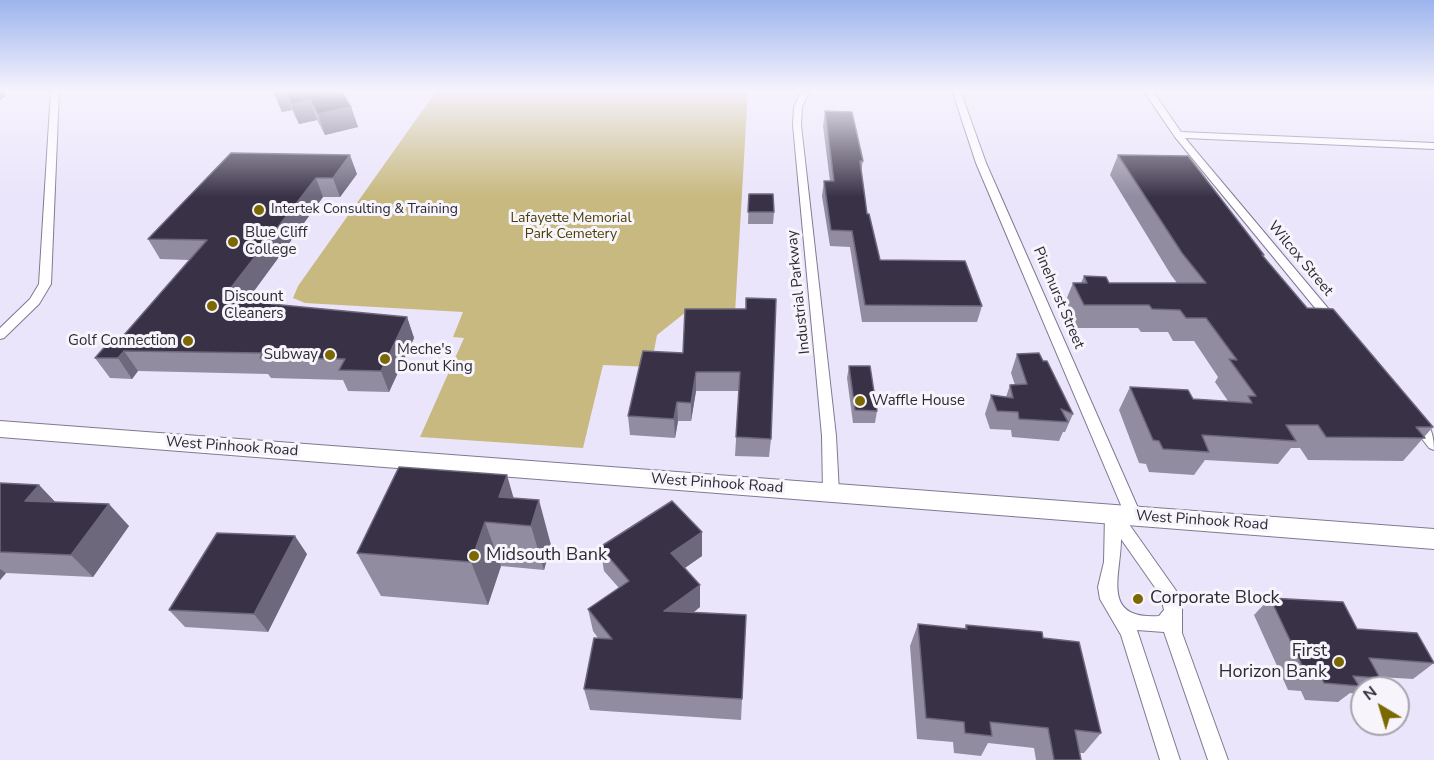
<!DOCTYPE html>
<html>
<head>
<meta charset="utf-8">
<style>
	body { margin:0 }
	#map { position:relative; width:1434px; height:760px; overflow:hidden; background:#ebe5fb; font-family:"Nunito Sans",sans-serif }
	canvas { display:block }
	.north { position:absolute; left:1350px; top:676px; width:60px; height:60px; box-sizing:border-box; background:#f7f5fb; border:2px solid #a7a4ac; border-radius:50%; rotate:322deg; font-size:16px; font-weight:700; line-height:24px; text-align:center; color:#2e2a35 }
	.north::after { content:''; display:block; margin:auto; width:21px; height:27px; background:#7c6800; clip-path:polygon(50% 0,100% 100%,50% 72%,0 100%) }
</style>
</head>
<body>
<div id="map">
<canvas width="1434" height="760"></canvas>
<div class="north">N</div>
</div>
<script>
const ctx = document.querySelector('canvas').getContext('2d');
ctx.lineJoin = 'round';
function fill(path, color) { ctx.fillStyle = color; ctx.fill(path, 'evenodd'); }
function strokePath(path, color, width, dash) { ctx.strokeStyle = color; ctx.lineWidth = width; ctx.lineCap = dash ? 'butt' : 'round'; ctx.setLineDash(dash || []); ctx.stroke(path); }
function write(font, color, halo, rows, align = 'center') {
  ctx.font = font + ' "Nunito Sans",sans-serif'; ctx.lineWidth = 6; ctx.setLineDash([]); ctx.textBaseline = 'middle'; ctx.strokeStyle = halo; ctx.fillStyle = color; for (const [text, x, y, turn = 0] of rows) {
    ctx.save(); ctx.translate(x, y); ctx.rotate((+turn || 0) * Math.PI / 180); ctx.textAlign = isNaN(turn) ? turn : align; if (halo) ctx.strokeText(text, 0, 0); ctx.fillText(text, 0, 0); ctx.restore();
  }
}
fill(new Path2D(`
	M437 90H748L735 313 686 312 657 335 651 367 603 365 583 448 420 437 464 338 453 337 463 312 305 303 293 298 298 286Z`), '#c7b97f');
const minor = new Path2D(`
	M51 90H59L51 284 39 304 4 338 0 339V328L30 299 39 284Z
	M802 90H810L802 107 801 125 836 436 839 493 836 497 831 499 826 497 823 493 822 436 793 125 794 107Z
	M952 90H960L986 163 1142 517 1140 522 1134 524 1128 522 1126 517 976 163Z
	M1143 90H1152L1181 132 1434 143V149L1185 138 1337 319 1339 322 1337 325H1329L1175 137Z
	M1416 417C1431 421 1434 436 1434 450L1429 448 1409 422 1411 418Z
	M1113 509 1119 510 1177 592 1182 604V633L1228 760H1208L1164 632 1137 630 1180 760H1160L1121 635 1100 599 1098 587 1104 562 1105 515 1107 510ZM1121 539 1161 596 1164 610 1159 616C1100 620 1121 575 1121 539Z`);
const secondary = new Path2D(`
	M0 421 1434 529V549L0 437Z`);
strokePath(minor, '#807891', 2);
strokePath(secondary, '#807891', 2);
fill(minor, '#fff');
fill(secondary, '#fff');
fill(new Path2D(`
	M272 90H341L351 107 358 127 325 135 317 120 299 124 292 110 282 112Z
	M825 111 863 161 861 172 867 214 880 260 982 306 977 322H862L850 247 830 246 822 196 824 181H830L823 126Z
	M231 153 357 174 340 197H323L249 298 277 305 407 317 414 338 389 392 348 391 343 380 271 378 268 374 138 371 132 379 110 378 95 358 117 343 190 260 160 259 148 239Z
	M1118 155 1264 255 1263 257 1307 308 1433 427 1403 461 1308 460 1300 448H1291L1278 464 1205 460 1194 475 1149 472 1146 464 1139 463 1119 410 1130 387 1193 399 1228 401 1215 382 1218 377 1194 341H1173L1168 332H1141L1138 328H1075L1064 305 1073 283H1081L1084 276 1109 283H1177L1171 275 1110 175Z
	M749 194 774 212 773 224H748Z
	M746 309 771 439 769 457 735 456 739 391H696L691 421H678L675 438 630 435 628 416 683 353Z
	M1017 354 1043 361 1073 414 1065 432H1063L1059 441 1012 437 1011 430 990 429 985 414 991 395 1006 397 1010 385H1015L1011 373Z
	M849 366 877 411 875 423H853L847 378Z
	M0 483 39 485 55 502 129 526 93 577 6 573 0 580Z
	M513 498 551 545 544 570 501 566 488 605 381 596 357 553Z
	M702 532V556L685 568 700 607 694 612 746 615 741 720 590 710 584 689 598 638 593 631 588 609 619 588 604 571 600 547Z
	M307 554 268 632 185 627 169 610Z
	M1270 598 1357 629 1434 661V663L1413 679 1379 677 1380 678 1366 688H1362V692L1359 694 1350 693 1338 702 1305 700 1301 691 1288 690 1254 615Z
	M918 624 964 629 966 625 1043 638 1101 733 1084 753H1080L1081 760H1036L1034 748 988 743 981 756 954 753 953 742 917 739 910 646Z`), '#928ca1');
fill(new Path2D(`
	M0 90H2L6 96 0 100Z
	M284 90 292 110 282 112 274 92Z
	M310 100 317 120 299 124 291 104Z
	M351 107 358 127 325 135 318 114Z
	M350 155 357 174 340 197 333 178Z
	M316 178 323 197 234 318 223 298Z
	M274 299 284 319 271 304Z
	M407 317 414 338 389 392 381 371Z
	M124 351 138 371 132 379 118 358Z
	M696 372V391L691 421V403Z
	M677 402 678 421 675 438 674 419Z
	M507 475 520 520 499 497Z
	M39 485 60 507 25 501Z
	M539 500 551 545 544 570 531 526Z
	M109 504 129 526 93 577 71 555Z
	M485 522 501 566 488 605 471 562Z
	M702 532V556L673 576 671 553Z
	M295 536 307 554 268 632 254 614Z
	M0 569 6 573 0 580Z
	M700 585V607L666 633 664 611Z`), '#6e687d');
const building = new Path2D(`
	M284 90H341L351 107 318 114 310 100 291 104Z
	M825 111 852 112 863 161H860L867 214H869L880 260 965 261 982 306 865 305 852 231 831 230 824 181H834Z
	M231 153 350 155 333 178H316L223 298 274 299 271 304 407 317 381 371 339 370 345 359 260 358 263 353 124 351 118 358H95L108 343H117L207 240 148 239Z
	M1118 155 1188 156 1264 255H1262L1307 308 1333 309 1433 427H1416L1425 438 1326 437 1318 425H1286L1296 441 1202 435 1209 452 1163 449 1159 441 1153 440 1130 387 1188 390 1193 399 1252 403 1248 396H1256L1229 359 1237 360 1206 318H1186L1180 310 1152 309 1149 305H1084L1073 283H1087L1084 276 1106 277 1109 283H1206L1182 253Z
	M749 194H773L774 212H748Z
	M746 298 776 299 771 439 736 437 740 372H696L691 403 677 402 674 419 628 416 643 351 683 353 685 309H746Z
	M1039 353 1043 361H1047L1073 414 1061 409 1068 422 1019 419 1018 412 997 411 991 395 1013 398 1010 385 1027 384 1017 354Z
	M849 366H870L877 411 855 410Z
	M399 467 507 475 499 497 539 500 531 526 485 522 471 562 357 553Z
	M0 483 39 485 25 501 109 504 71 555 0 552Z
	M672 501 702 532 671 553 700 585 664 611 746 615 742 699 584 689 594 638 612 639 588 609 629 581 600 547Z
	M217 533 295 536 254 614 169 610Z
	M1270 598 1343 602 1357 629 1417 633 1434 663 1369 658 1380 678 1353 676 1359 686 1324 683 1320 675 1306 674Z
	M918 624 967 629 966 625 1042 632 1043 638 1079 642 1101 733 1075 730 1081 760H1054L1048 728 990 722 992 736 965 733 964 722 926 718Z`);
fill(building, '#393247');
strokePath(building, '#6e687d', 1.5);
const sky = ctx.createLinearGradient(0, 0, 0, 197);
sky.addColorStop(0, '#9cb4ed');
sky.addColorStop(0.46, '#f6f3fd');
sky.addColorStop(1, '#f6f3fd00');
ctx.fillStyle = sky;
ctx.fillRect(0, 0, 1434, 197);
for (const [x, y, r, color] of [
	[259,210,6,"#7c6800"],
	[233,242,6,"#7c6800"],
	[212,306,6,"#7c6800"],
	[188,341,6,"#7c6800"],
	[330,355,6,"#7c6800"],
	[385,359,6,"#7c6800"],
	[860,401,6,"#7c6800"],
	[474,556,6,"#7c6800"],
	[1138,599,6,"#7c6800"],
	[1339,662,6,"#7c6800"]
]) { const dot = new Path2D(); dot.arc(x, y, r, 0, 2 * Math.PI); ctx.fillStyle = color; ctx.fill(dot); strokePath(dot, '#f7f5fb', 2); }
write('14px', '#2e2a35', '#f7f5fb', [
	["Intertek Consulting & Training",271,210]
], 'left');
write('14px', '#493d02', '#f7f5fb', [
	["Lafayette Memorial",571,219],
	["Park Cemetery",571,235]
]);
write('15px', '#2e2a35', '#f7f5fb', [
	["Blue Cliff",245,233],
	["College",245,250],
	["Discount",224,297],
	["Cleaners",224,314],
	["Golf Connection",176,341,"right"],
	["Meche's",397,350],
	["Donut King",397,367],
	["Subway",318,355,"right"],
	["Waffle House",872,401]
], 'left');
write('15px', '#2e2a35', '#f7f5fb', [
	["Wilcox Street",1300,259,50],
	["Industrial Parkway",799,292,-96],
	["Pinehurst Street",1058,298,67],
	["West Pinhook Road",232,447,4],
	["West Pinhook Road",717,484,4],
	["West Pinhook Road",1202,521,4]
]);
write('18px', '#2e2a35', '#f7f5fb', [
	["Midsouth Bank",486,556],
	["Corporate Block",1150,599],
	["First",1327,652,"right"],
	["Horizon Bank",1327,673,"right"]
], 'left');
</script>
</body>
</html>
